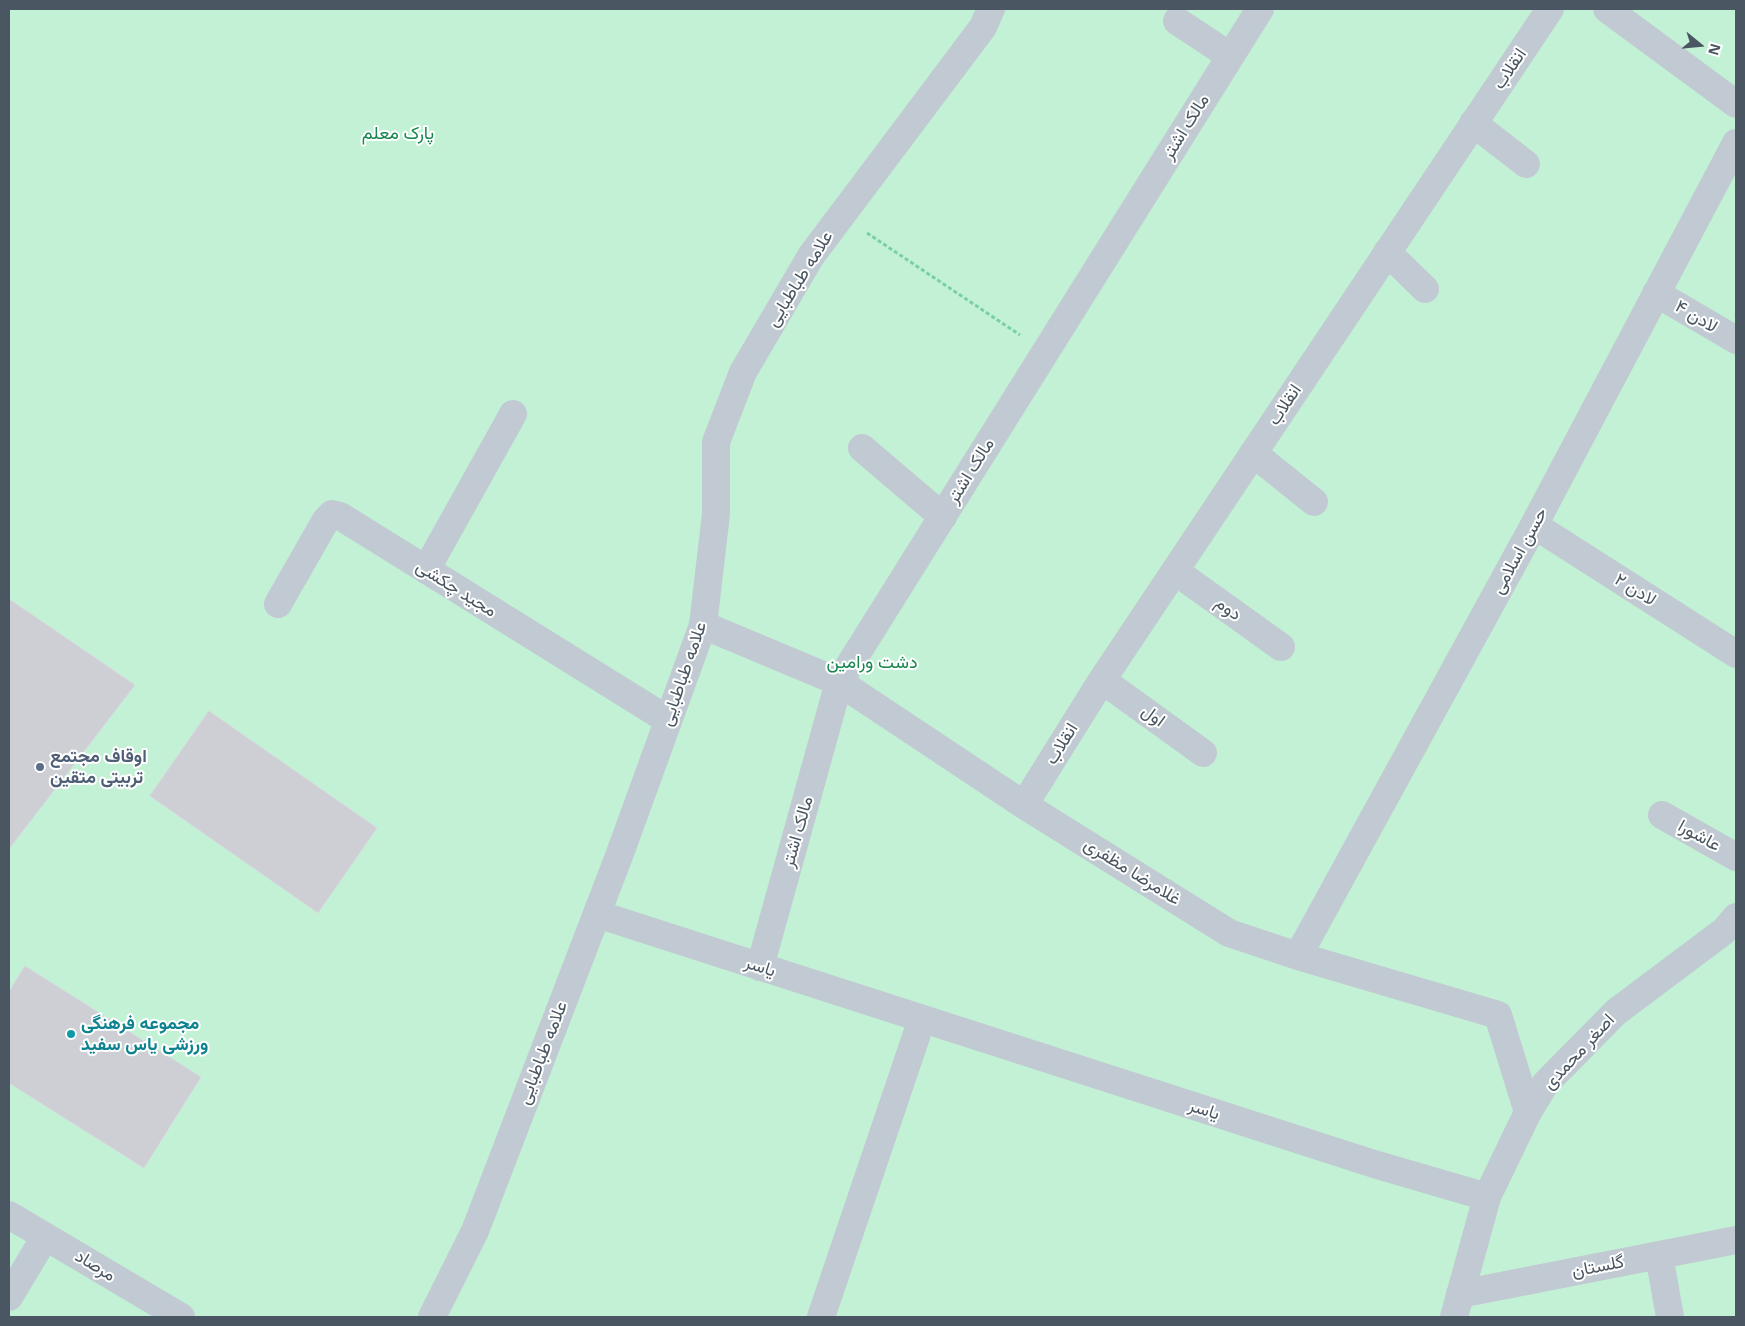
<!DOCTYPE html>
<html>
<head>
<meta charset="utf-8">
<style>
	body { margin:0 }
	#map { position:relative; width:1745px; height:1326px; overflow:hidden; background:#f5f3f3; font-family:"Open Sans",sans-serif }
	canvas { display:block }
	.frame { position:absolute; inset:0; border:10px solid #4a5661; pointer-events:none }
	.north { position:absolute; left:1675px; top:20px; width:50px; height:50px; -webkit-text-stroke:4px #fff; paint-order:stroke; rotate:107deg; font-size:14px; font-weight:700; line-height:20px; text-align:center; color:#4a5661 }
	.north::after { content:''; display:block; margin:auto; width:18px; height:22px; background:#4a5661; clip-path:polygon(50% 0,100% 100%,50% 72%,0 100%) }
</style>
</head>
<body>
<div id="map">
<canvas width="1745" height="1326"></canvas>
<div class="frame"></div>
<div class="north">N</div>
</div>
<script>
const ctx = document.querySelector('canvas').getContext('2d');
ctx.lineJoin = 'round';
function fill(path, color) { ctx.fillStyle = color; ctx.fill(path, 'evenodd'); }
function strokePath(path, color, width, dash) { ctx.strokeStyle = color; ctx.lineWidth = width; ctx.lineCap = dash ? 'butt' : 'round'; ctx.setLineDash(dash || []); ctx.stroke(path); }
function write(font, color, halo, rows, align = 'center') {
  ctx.font = font + ' "Open Sans",Vazirmatn,sans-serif'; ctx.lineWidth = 4; ctx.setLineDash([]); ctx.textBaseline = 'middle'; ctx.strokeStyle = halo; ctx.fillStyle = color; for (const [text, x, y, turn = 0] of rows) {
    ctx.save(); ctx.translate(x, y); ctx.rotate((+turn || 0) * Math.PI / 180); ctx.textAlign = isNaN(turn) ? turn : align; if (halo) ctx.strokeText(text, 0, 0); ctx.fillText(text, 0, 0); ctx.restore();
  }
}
fill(new Path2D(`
	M9 9H1736V1317H9Z`), '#c3f1d5');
const building = new Path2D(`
	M9 599 135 685 9 849Z
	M209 711 377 828 318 913 150 796Z
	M25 966 201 1077 144 1168 9 1083V992Z`);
fill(building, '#cdcfd5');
strokePath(building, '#d7d9de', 1);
strokePath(new Path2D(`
	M867 233 1020 335`), '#7ad0a6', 3, [4, 2.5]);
strokePath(new Path2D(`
	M1607 9 1736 104
	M1177 21 1230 56
	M1473 123 1526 164
	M1387 252 1425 289
	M1656 293 1736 340
	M862 448 943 517
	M1253 453 1314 502
	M1534 525 1736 654
	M426 570 513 414
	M1175 571 1281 647
	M278 604 326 520 332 514 340 516 668 720
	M703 625 839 682 1024 805 1229 933 1298 956 1498 1015 1528 1112
	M1102 680 1203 753
	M1024 805 1102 680 1550 9
	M1662 815 1736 857
	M597 914 1374 1164 1487 1197
	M1298 956 1534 525 1736 143
	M760 967 839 682 1260 9
	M1659 1255 1670 1317
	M1460 1294 1736 1240
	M9 1297 45 1237
	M821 1317 922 1019`), '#c1cad2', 28);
strokePath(new Path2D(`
	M9 1215 181 1317
	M432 1317 475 1231 619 856 703 625 716 514V442L743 372 811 256 983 27 991 9
	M1454 1317 1487 1197 1528 1112 1545 1084 1616 1012 1724 931 1736 917`), '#c1cad2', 28);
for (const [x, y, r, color] of [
	[40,767,5,"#5c6f8a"],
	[71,1034,5,"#0f9aa8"]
]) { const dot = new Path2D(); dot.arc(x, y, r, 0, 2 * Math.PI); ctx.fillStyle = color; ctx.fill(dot); strokePath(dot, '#fff', 2); }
write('18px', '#4a5661', '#fff', [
	["انقلاب",1510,69,-56],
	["مالک اشتر",1186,127,-58],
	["علامه طباطبایی",800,279,-58],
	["لادن ۴",1696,317,31],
	["انقلاب",1285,405,-56],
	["مالک اشتر",971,471,-58],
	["حسن اسلامی",1520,551,-61],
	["مجید چکشی",456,589,32],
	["لادن ۲",1635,590,32],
	["دوم",1228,609,36],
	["علامه طباطبایی",684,674,-71],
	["اول",1153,716,36],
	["انقلاب",1062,744,-58],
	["مالک اشتر",798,832,-74],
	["عاشورا",1699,836,29],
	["غلامرضا مظفری",1132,872,32],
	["یاسر",760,967,18],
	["اصغر محمدی",1579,1052,-47],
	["علامه طباطبایی",543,1053,-69],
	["یاسر",1204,1110,18],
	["مرصاد",95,1266,31],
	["گلستان",1598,1267,-11]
]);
write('18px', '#17864f', '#fff', [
	["پارک معلم",398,134],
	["دشت ورامین",872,663]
]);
write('bold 18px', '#4e5e75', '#fff', [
	["اوقاف مجتمع",50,757],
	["تربیتی متقین",50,778]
], 'left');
write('bold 18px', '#0d838f', '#fff', [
	["مجموعه فرهنگی",81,1024],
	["ورزشی یاس سفید",81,1045]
], 'left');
</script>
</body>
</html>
